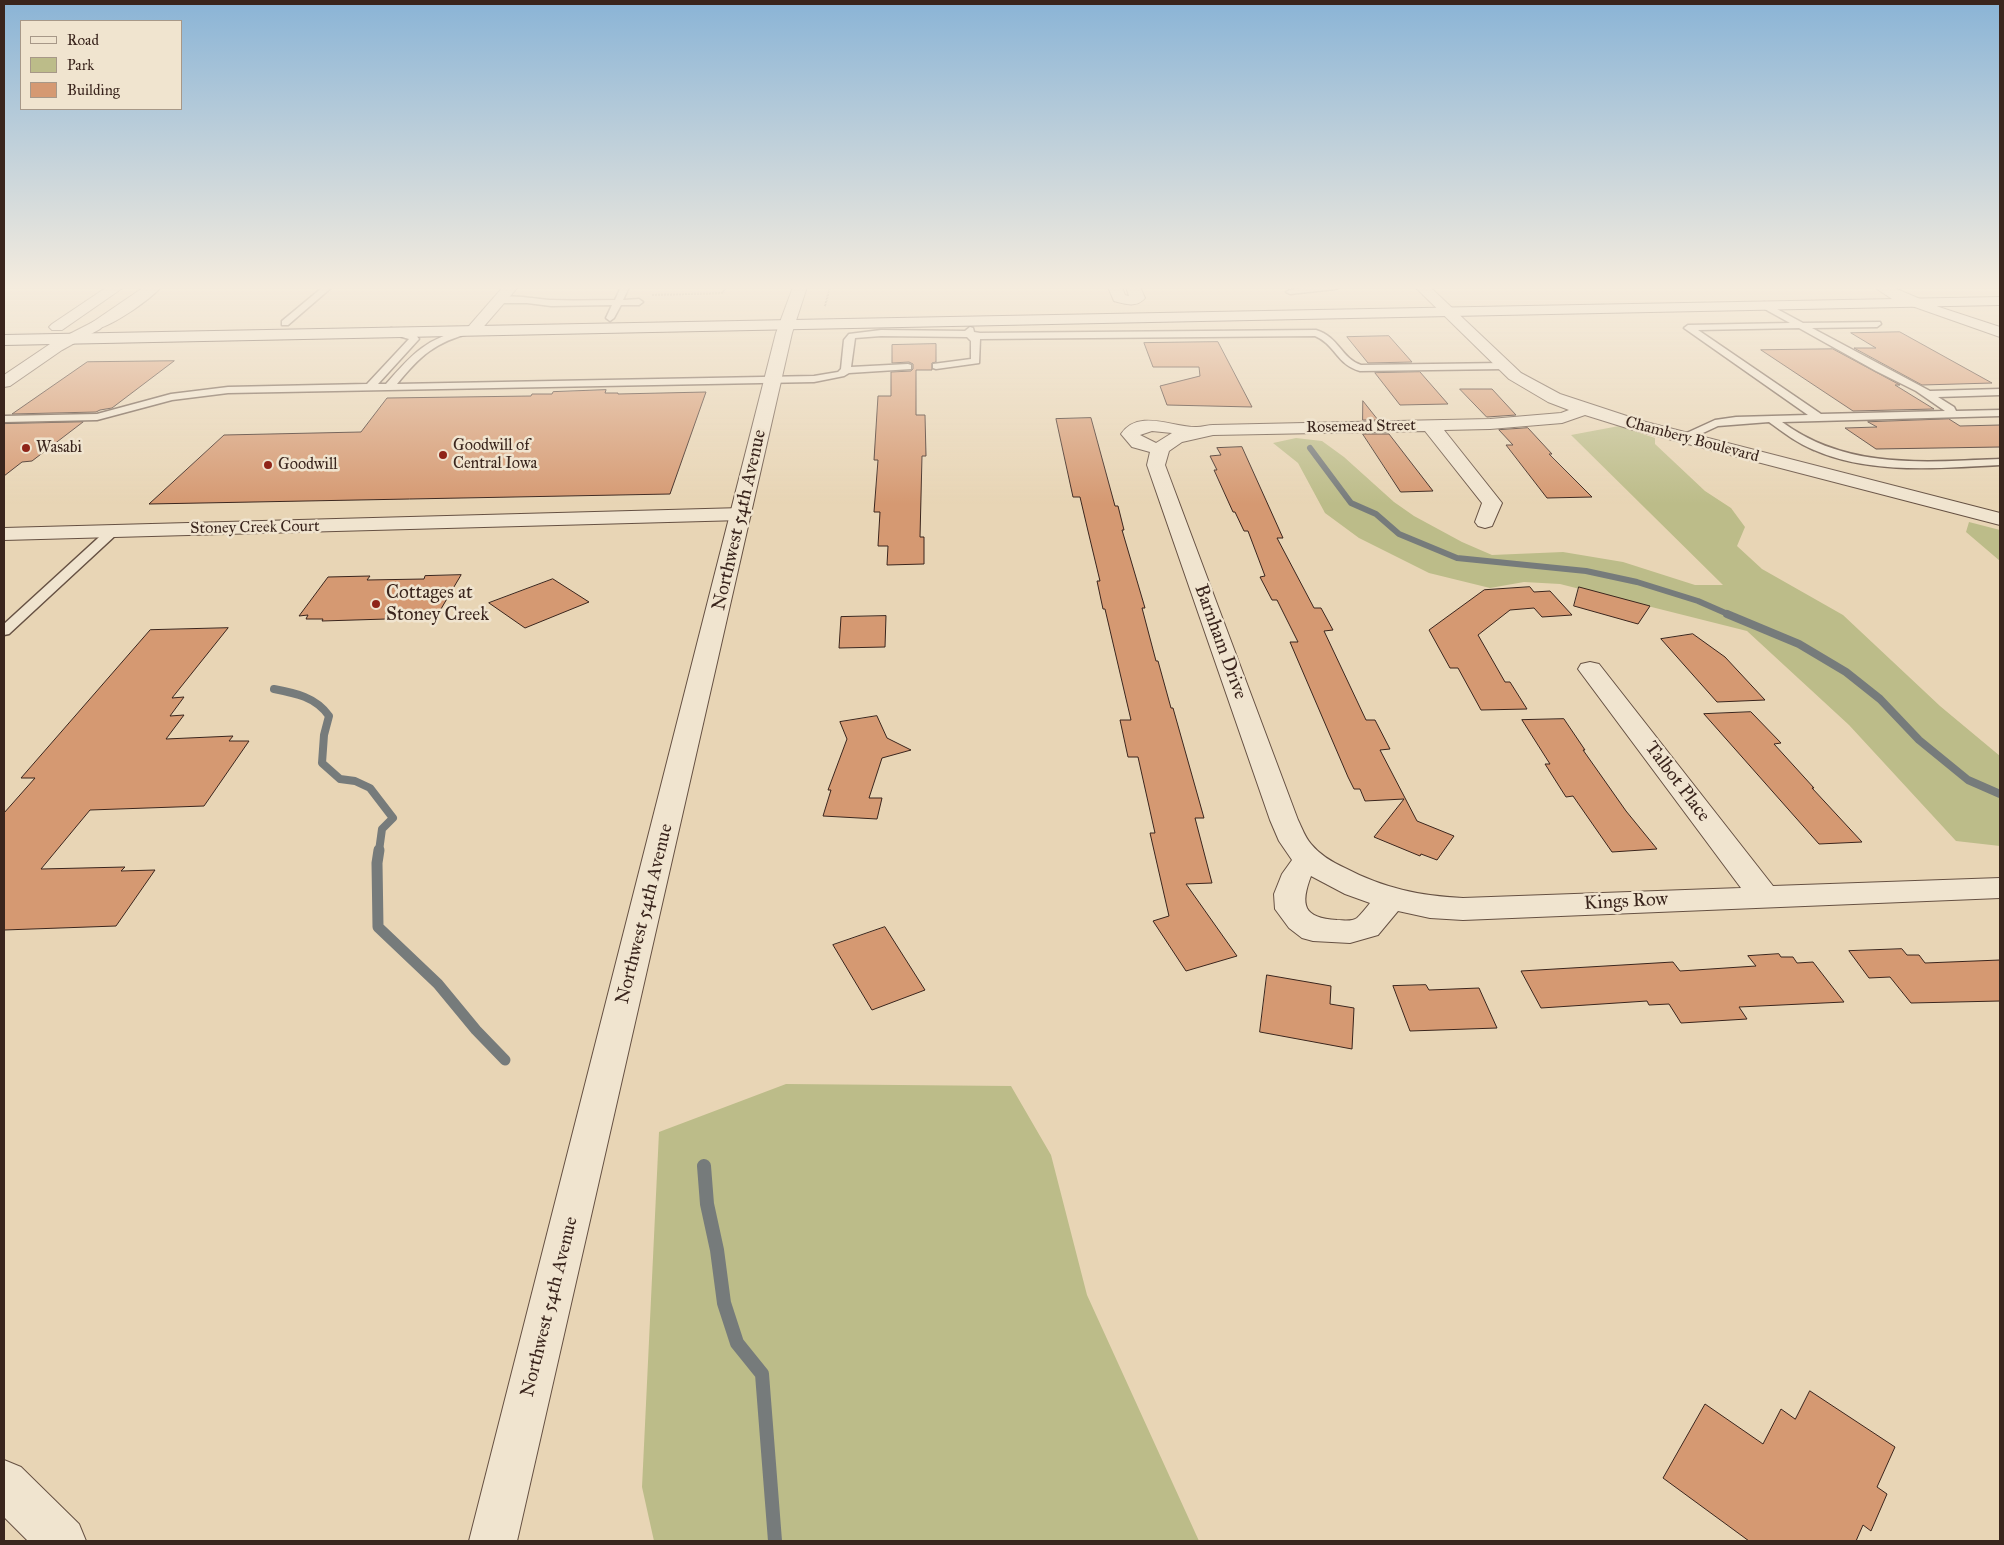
<!DOCTYPE html>
<html>
<head>
<meta charset="utf-8">
<style>
	body { margin:0 }
	#map { position:relative; width:2004px; height:1545px; overflow:hidden; background:#e8d5b5; font-family:"IM FELL Great Primer",serif }
	canvas { display:block }
	.frame { position:absolute; inset:0; border:5px solid #3a251d; pointer-events:none }
	.legend { position:absolute; left:20px; top:20px; width:162px; height:90px; box-sizing:border-box; background:#f0e4cf; border:1px solid #a79888; margin:0; padding:6px 9px; list-style:none; font-size:15px; color:#3a251d }
	.legend li { display:flex; align-items:center; gap:10px; height:25px }
	.legend b { width:25px; border:1px solid #a79888 }
</style>
</head>
<body>
<div id="map">
<canvas width="2004" height="1545"></canvas>
<div class="frame"></div>
<ul class="legend">
<li><b style="height:6px;background:#f0e4cf"></b>Road</li>
<li><b style="height:14px;background:#bcbc89"></b>Park</li>
<li><b style="height:14px;background:#d59972"></b>Building</li>
</ul>
</div>
<script>
const ctx = document.querySelector('canvas').getContext('2d');
ctx.lineJoin = 'round';
function fill(path, color) { ctx.fillStyle = color; ctx.fill(path, 'evenodd'); }
function strokePath(path, color, width, dash) { ctx.strokeStyle = color; ctx.lineWidth = width; ctx.lineCap = dash ? 'butt' : 'round'; ctx.setLineDash(dash || []); ctx.stroke(path); }
function write(font, color, halo, rows, align = 'center') {
  ctx.font = font + ' "IM FELL Great Primer",serif'; ctx.lineWidth = 5; ctx.setLineDash([]); ctx.textBaseline = 'middle'; ctx.strokeStyle = halo; ctx.fillStyle = color; for (const [text, x, y, turn = 0] of rows) {
    ctx.save(); ctx.translate(x, y); ctx.rotate((+turn || 0) * Math.PI / 180); ctx.textAlign = isNaN(turn) ? turn : align; if (halo) ctx.strokeText(text, 0, 0); ctx.fillText(text, 0, 0); ctx.restore();
  }
}
fill(new Path2D(`
	M1619 426 1655 438V444L1705 491 1731 508 1745 527 1737 546 1762 569 1843 615 1940 706 2000 756V846L1956 841 1849 725 1747 631 1560 584 1524 582 1490 588 1429 573 1359 538 1325 513 1298 463 1273 443 1296 438 1322 441 1344 457 1394 502 1414 516 1462 542 1492 555 1563 552 1623 562 1695 585H1723L1571 435Z
	M1969 522 2000 530V561L1966 532Z
	M786 1084 1011 1086 1051 1155 1087 1295 1199 1541H654L642 1487 659 1132Z`), '#bcbc89');
strokePath(new Path2D(`
	M1310 448 1351 503 1376 514 1399 534 1457 558 1586 571 1637 582 1698 601 1730 615`), '#767b7b', 6);
strokePath(new Path2D(`
	M1727 614 1799 644 1846 672 1880 699 1919 740 1968 780 2000 794
	M274 689C295 693 316 697 329 716L324 735 322 763 340 779 355 781 370 788 393 818 382 829 379 851`), '#767b7b', 8);
strokePath(new Path2D(`
	M379 850 377 863 378 927 438 984 476 1030 505 1060`), '#767b7b', 11);
strokePath(new Path2D(`
	M704 1166 707 1204 717 1250 724 1303 737 1343 762 1374 775 1541`), '#767b7b', 14);
const building = new Path2D(`
	M1900 332 1992 383 1922 385 1854 348H1876L1851 333Z
	M1389 336 1412 362 1368 363 1347 337Z
	M1218 342 1252 407 1167 405 1160 386 1200 376 1199 367H1153L1144 343Z
	M936 344V362L932 363V370H916V415H925L926 456H922L920 537H924V564L887 565 888 546H878L880 512H874L878 460H874L878 396H891V372L911 371 913 369V364L909 362 892 363V345Z
	M1833 349 1900 385H1895L1934 409 1853 411 1761 350Z
	M174 361 112 408 100 410 96 412 12 414 87 362Z
	M1420 372 1448 404 1400 405 1375 373Z
	M1460 389H1492L1516 415 1487 417Z
	M606 390 605 393H618V394L706 392 670 494 149 504 224 435 361 432 387 398 531 396 532 394H552L553 392Z
	M1363 401 1378 420H1363Z
	M1091 418 1115 506H1118L1124 530H1122L1145 608H1142L1156 661H1158L1171 708H1173L1204 818H1195L1212 883 1186 884 1237 956 1186 971 1153 921 1169 916 1150 833H1155L1138 757H1128L1120 720H1131L1105 609H1103L1097 581H1100L1088 531 1080 497H1073L1056 419Z
	M1949 419 1960 426 2000 425V447L1876 449 1845 428 1877 427 1868 422Z
	M83 422 32 461 22 462 4 476V424Z
	M1528 428 1552 454H1549L1592 497 1547 498 1506 445H1513L1499 430Z
	M1363 434H1389L1433 491 1401 492Z
	M1242 447 1283 538H1277L1314 608H1321L1333 630 1324 631 1366 720H1375L1390 749 1380 750 1417 821 1454 836 1437 860 1421 854 1420 856 1374 837 1404 799 1365 801 1360 789H1354L1348 777 1290 642H1298L1277 600H1272L1260 577 1265 576 1248 531H1244L1235 512H1233L1214 470H1217L1210 456 1221 455 1217 448Z
	M461 575 438 614H421L419 618 322 621 323 619H306L308 615 299 616 328 577 370 576 367 580 424 579 425 576Z
	M553 579 589 602 525 628 489 603Z
	M1530 587 1534 592 1550 591 1572 615 1542 617 1534 608 1510 610 1478 635 1505 682H1510L1527 709 1481 710 1458 668H1450L1429 630 1484 590Z
	M1579 587 1650 606 1638 624 1574 606Z
	M886 616 885 647 839 648 841 617Z
	M228 628 172 698 184 697 170 716 184 715 166 739 233 736 229 741H249L204 806 90 810 41 869 125 867 121 871 155 870 116 926 4 930V813L35 778H21L150 630Z
	M1693 634 1725 657 1765 700 1717 702 1661 639Z
	M1751 712 1781 743 1774 744 1814 788H1812L1862 842 1819 844 1704 714Z
	M877 716 887 738 911 750 882 758 869 798H882L877 819 823 816 831 790H828L847 739 840 722Z
	M1564 719 1585 750H1583L1626 811 1657 849 1612 852 1573 796 1566 797 1545 764H1550L1522 720Z
	M885 927 925 990 872 1010 833 945Z
	M1902 949 1907 955H1919L1925 963 2000 960V1001L1911 1003 1890 977 1869 978 1849 951Z
	M1779 954 1781 957H1793L1797 963 1813 962 1844 1002 1739 1007 1747 1019 1681 1023 1669 1004 1649 1005 1647 1001 1541 1008 1521 971 1673 962 1680 971 1756 966 1748 956Z
	M1267 975 1331 986 1330 1004 1354 1008 1352 1049 1260 1032Z
	M1426 985 1429 990 1479 988 1497 1028 1410 1031 1393 986Z
	M1810 1391 1895 1447 1877 1487 1887 1494 1871 1531 1863 1525 1856 1541H1749L1663 1478 1705 1404 1763 1444 1781 1409 1795 1419Z`);
fill(building, '#d59972');
strokePath(building, '#3a251d', 1);
const service = new Path2D(`
	M323 287H332L288 325H282V321Z
	M621 287H629L623 300 639 299 643 302 639 305H621L614 318 610 321 606 318 612 305 551 306 527 303H500L496 300C506 292 539 300 553 300 573 301 594 300 615 300Z
	M1310 287H1340L1336 289 1290 294 1286 292 1290 290Z
	M1764 302 1803 323 1880 322 1881 324 1877 327 1812 328 1930 391 2000 389V395L1938 397 1954 407 1956 411 2000 410V416L1782 422C1847 470 1924 462 2000 459V465C1940 468 1871 475 1814 450 1797 443 1784 433 1769 422L1718 426 1688 440H1680L1679 438 1680 436 1715 420 1736 417 1808 415 1684 328 1688 325 1790 323 1761 307 1760 305ZM1799 328 1876 371 1916 391 1945 411 1821 414 1698 330Z
	M970 327 973 328 974 332 980 333 1316 330C1339 337 1341 358 1361 365L1503 363 1508 366 1503 369 1360 371C1337 365 1335 344 1315 336L980 339 979 363 936 369 933 368V364L971 359V341L967 337 881 336 855 338 851 367 908 364 911 365V369L849 373 844 376 814 382 228 393 172 400 97 420 4 422V416L97 414 171 394 228 387 367 384 409 339 388 333 387 331 391 328 415 334 419 339 378 384H386C414 352 426 339 468 328L472 331 471 333C435 342 420 356 397 384L814 376 838 372 841 369 844 340 849 334 881 330 965 331Z
	M113 527 119 531 117 534 9 634 4 635V624L109 528Z`);
const minor = new Path2D(`
	M503 287H518L479 332H469L466 329 469 326Z
	M1108 287H1122L1125 295 1129 296 1126 287H1140L1145 298C1137 308 1125 304 1114 301Z
	M1415 287H1430L1521 373 1560 394 1642 421 2000 513V525L1630 429 1585 415 1562 423 1490 429 1444 430 1502 503 1492 526 1485 528 1478 526 1475 522 1482 503 1425 431 1213 435 1182 442 1169 451 1165 465 1298 820C1302 828 1305 837 1311 844 1320 855 1332 862 1345 868 1383 888 1420 896 1463 898L1741 888 1578 669 1581 664 1590 662 1599 664 1773 886 2000 878V898L1463 920 1430 918 1398 911 1378 935 1350 943 1313 941 1302 938 1289 928 1275 909 1274 894 1282 874 1292 860 1279 841 1270 820 1147 465 1150 452 1132 447 1121 434C1139 408 1173 428 1197 427 1202 427 1208 425 1213 425L1490 419 1561 413 1569 410 1548 402 1509 379ZM1152 431 1172 433 1156 443 1140 435ZM1311 876 1345 894 1370 903C1366 908 1361 914 1357 918 1351 922 1343 920 1337 920 1303 918 1300 905 1311 876Z
	M1874 287H1892L1939 307 2000 327V337L1892 299Z
	M95 321 100 323 103 326 100 329 62 350 10 386 4 387V375L50 344Z
	M742 508 749 510 752 514 749 518 742 520 4 540V528Z
	M4 1460 21 1467 79 1524 86 1541H28L4 1517Z`);
const tertiary = new Path2D(`
	M107 287H124L62 330H52L49 327 52 324Z
	M144 287H161C151 299 104 333 90 329L87 326Z
	M793 287H807L792 333 517 1541H469L776 333Z`);
const secondary = new Path2D(`
	M2000 297V305L4 345V335Z`);
strokePath(service, '#665143', 3);
strokePath(minor, '#665143', 2);
strokePath(tertiary, '#665143', 2);
strokePath(secondary, '#3a251d', 2);
strokePath(new Path2D(`
	M652 295 723 293 725 287
	M825 306 830 287`), '#3a251d', 2, [0.5, 1]);
fill(service, '#f0e4cf');
fill(minor, '#f0e4cf');
fill(tertiary, '#f0e4cf');
fill(secondary, '#f0e4cf');
const sky = ctx.createLinearGradient(0, 0, 0, 504);
sky.addColorStop(0, '#8ab4d6');
sky.addColorStop(0.57, '#f5ecde');
sky.addColorStop(1, '#f5ecde00');
ctx.fillStyle = sky;
ctx.fillRect(0, 0, 2004, 504);
for (const [x, y, r, color] of [
	[26,448,5,"#8f2418"],
	[443,455,5,"#8f2418"],
	[268,465,5,"#8f2418"],
	[376,604,5,"#8f2418"]
]) { const dot = new Path2D(); dot.arc(x, y, r, 0, 2 * Math.PI); ctx.fillStyle = color; ctx.fill(dot); strokePath(dot, '#f0e4cf', 2); }
write('16px', '#3a251d', '#f0e4cf', [
	["Rosemead Street",1361,427,-1],
	["Chambery Boulevard",1692,440,15],
	["Stoney Creek Court",255,528,-1]
]);
write('16px', '#3a251d', '#f0e4cf', [
	["Goodwill of",453,446],
	["Central Iowa",453,464],
	["Wasabi",36,448],
	["Goodwill",278,465]
], 'left');
write('19px', '#3a251d', '#f0e4cf', [
	["Northwest 54th Avenue",740,520,-77],
	["Barnham Drive",1220,642,70],
	["Talbot Place",1677,782,53],
	["Kings Row",1626,902,-3],
	["Northwest 54th Avenue",645,914,-76],
	["Northwest 54th Avenue",550,1307,-76]
]);
write('19px', '#3a251d', '#f0e4cf', [
	["Cottages at",386,593],
	["Stoney Creek",386,615]
], 'left');
</script>
</body>
</html>
